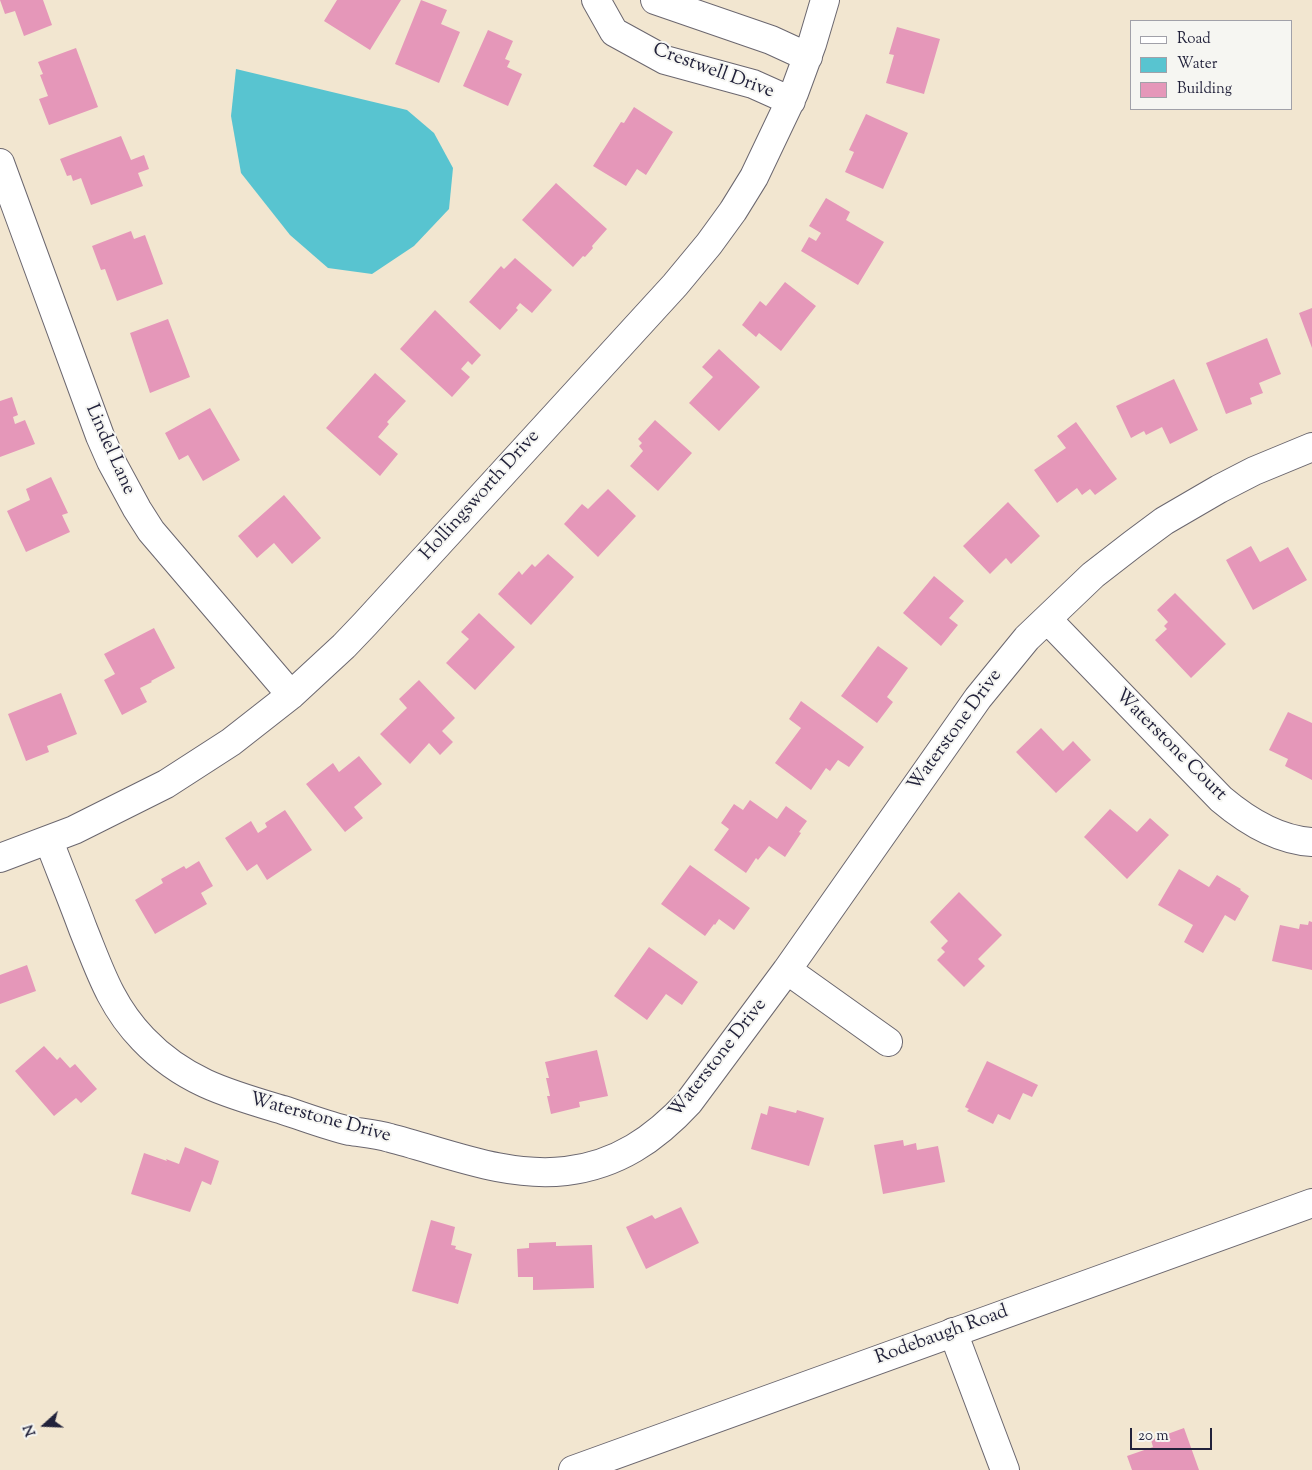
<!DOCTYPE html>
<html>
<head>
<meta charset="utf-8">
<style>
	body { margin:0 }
	#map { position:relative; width:1312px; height:1470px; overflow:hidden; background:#f2e6d0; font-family:"Sorts Mill Goudy",serif }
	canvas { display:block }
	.legend { position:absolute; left:1130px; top:20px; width:162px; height:90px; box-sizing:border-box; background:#f6f6f2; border:1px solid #a1a1a9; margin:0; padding:6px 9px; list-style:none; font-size:15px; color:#22223b }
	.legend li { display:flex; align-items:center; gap:10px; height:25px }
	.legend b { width:25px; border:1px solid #a1a1a9 }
	.north { position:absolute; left:20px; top:1400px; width:50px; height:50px; -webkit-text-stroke:4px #f6f6f2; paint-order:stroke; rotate:250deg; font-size:14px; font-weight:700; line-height:20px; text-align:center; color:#22223b }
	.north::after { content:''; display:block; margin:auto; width:18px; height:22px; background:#22223b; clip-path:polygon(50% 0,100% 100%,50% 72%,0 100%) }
	.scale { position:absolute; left:1130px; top:1428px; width:82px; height:22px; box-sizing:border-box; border:2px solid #22223b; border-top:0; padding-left:6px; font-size:15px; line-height:18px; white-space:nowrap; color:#22223b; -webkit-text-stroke:4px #f6f6f2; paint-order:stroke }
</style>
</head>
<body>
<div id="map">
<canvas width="1312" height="1470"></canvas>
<ul class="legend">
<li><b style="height:6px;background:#fff"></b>Road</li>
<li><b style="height:14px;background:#58c4d0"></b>Water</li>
<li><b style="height:14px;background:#e597b9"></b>Building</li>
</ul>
<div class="north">N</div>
<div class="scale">20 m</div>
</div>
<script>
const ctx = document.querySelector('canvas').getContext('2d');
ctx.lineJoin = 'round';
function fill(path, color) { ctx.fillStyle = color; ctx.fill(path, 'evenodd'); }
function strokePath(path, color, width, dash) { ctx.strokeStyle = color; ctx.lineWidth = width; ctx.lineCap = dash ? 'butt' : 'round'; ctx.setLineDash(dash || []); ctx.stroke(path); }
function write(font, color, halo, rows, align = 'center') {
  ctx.font = font + ' "Sorts Mill Goudy",serif'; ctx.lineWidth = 4; ctx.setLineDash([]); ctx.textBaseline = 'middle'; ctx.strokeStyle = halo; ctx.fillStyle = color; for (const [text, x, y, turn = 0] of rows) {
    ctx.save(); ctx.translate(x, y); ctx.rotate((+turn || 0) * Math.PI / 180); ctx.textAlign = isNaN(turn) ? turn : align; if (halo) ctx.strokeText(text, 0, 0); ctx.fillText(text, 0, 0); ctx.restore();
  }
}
fill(new Path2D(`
	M236 69 407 110 434 133 453 168 449 209 414 246 372 274 328 268 290 235 241 173 231 116Z`), '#58c4d0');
fill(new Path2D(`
	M0 0H43L52 25 24 36 15 11 5 14Z
	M337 0H401L370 50 324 21Z
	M421 0 447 10 441 24 460 32 439 83 395 64Z
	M897 27 940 39 924 94 886 83 894 55 889 54Z
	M488 30 513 41 505 59 510 61 507 67 522 74 508 106 463 86Z
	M76 48 98 107 49 125 39 99 48 96 40 75 43 74 38 62Z
	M634 107 673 132 646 175 637 169 626 186 593 166 621 122 624 123Z
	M866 114 908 133 883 189 845 172 854 152 849 150Z
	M121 136 131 160 144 155 149 169 138 173 143 186 91 205 81 178 73 181 71 175 67 176 60 159Z
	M556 183 607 229 592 246 593 248 585 257 583 256 573 267 522 220Z
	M826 198 850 212 846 220 884 242 858 285 801 251 809 237 816 241 821 233 809 226Z
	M131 231 134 239 145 235 163 284 117 301 105 269 101 270 92 246Z
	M515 258 552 290 532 313 520 303 516 308 518 310 500 330 469 302 501 266 504 269Z
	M785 282 816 306 781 351 759 333 756 337 742 325 760 301 766 306Z
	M1312 308V348L1299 313Z
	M435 310 481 355 472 365 468 361 461 369 470 377 452 397 400 349Z
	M168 319 190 377 150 393 130 333Z
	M1267 338 1281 374 1259 383 1263 393 1250 398 1252 404 1226 414 1206 363Z
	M719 349 760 387 719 431 689 403 713 377 702 367Z
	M375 373 406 401 387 422 389 424 378 437 398 454 380 476 326 428Z
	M1174 379 1198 430 1170 444 1162 427 1146 435 1144 431 1131 438 1116 406Z
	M12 397 18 415 13 417 15 424 25 420 35 444 0 457V401Z
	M210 408 240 460 203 481 188 455 179 460 165 433Z
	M655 420 692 453 658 491 630 466 643 451 639 446 642 443 638 439Z
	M1076 422 1117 479 1095 495 1090 489 1082 495 1077 488 1057 503 1034 470 1066 448 1057 436Z
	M51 477 68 513 62 515 70 532 26 552 7 511 30 500 26 489Z
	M608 489 636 516 598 557 564 524 582 504 588 509Z
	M284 495 321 538 292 564 274 543 257 558 238 536Z
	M1008 502 1040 536 1011 564 1006 558 990 574 963 546Z
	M1251 546 1260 562 1288 547 1307 580 1253 610 1226 560Z
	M548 554 574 577 531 625 498 594 519 571 522 575 532 564 535 567Z
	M934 576 964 601 949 618 958 625 941 646 903 613Z
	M1175 593 1226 644 1191 678 1155 640 1167 629 1164 626 1168 622 1157 610Z
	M479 613 515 647 475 690 446 663 469 639 461 632Z
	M154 628 175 668 151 681 152 682 140 688 147 702 122 715 104 680 115 674 104 654Z
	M878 646 908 668 887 697 893 702 877 723 841 696Z
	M419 680 455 718 442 731 453 742 440 755 429 743 410 764 380 734 407 708 399 699Z
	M61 693 77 734 47 746 49 752 26 761 8 714Z
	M801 701 864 747 849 767 838 760 830 771 826 768 811 790 775 763 801 728 789 719Z
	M1288 712 1312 723V780L1285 766 1288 759 1269 750Z
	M1041 728 1063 751 1073 741 1091 760 1056 793 1016 752Z
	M359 756 382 784 354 807 363 818 345 832 306 784 333 763 339 772Z
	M750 800 777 819 786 806 807 821 799 832 801 833 785 857 769 846 758 860 756 858 746 873 714 850 729 829 721 823 734 804 743 810Z
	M1110 809 1137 832 1150 818 1169 835 1127 879 1084 837Z
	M285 810 312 850 267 880 257 864 247 871 225 838 251 821 258 833 267 827 265 823Z
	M199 861 213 886 201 893 207 904 155 934 135 900 163 883 161 879 184 866 186 869Z
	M690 865 750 908 734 930 719 919 715 925 714 924 705 936 661 904Z
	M1179 869 1209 887 1217 875 1241 889 1240 890 1249 896 1235 921 1225 915 1203 953 1184 942 1193 925 1158 905Z
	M959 892 1002 935 978 959 985 966 964 987 937 960 945 952 941 948 948 941 930 922Z
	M1309 921 1312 922V970L1272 961 1280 925 1299 929 1300 924 1308 925Z
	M649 947 698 982 682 1005 666 994 647 1020 614 996Z
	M27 965 36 991 0 1004V975Z
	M44 1046 57 1060 60 1057 70 1068 75 1064 97 1089 81 1103 76 1098 54 1116 15 1071Z
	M597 1050 608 1096 579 1102 580 1107 551 1114 547 1096H550L546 1078H549L545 1062Z
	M987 1061 1038 1085 1032 1097 1023 1093 1010 1120 998 1114 993 1124 967 1111 969 1109 965 1107Z
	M769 1106 796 1113 797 1110 824 1118 809 1166 751 1149 761 1113 767 1115Z
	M903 1140 904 1146 916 1143 917 1150 938 1146 945 1182 883 1194 874 1145Z
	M185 1147 219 1161 211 1185 202 1181 190 1212 131 1194 144 1153 167 1161 166 1159 179 1164Z
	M681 1207 699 1243 646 1269 626 1227 652 1215 655 1219Z
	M431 1220 455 1227 451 1245 456 1246 455 1249 472 1254 458 1304 412 1291Z
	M556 1242V1246L592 1245 594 1288 533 1290V1277H518L517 1249 529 1248V1243Z
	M1184 1428 1199 1470H1132L1127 1456 1153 1447 1151 1440Z`), '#e597b9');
const minor = new Path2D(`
	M596 0 614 32 665 60 753 84 791 101
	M655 0 771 40 808 57
	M0 163 100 436 111 461 137 509 151 531 291 695
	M1047 619 1221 799C1247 821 1277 840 1312 842
	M49 841C60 870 72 899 83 929 100 971 111 1006 143 1039 184 1082 229 1094 283 1110 305 1117 328 1126 350 1131 363 1133 377 1134 390 1138 448 1153 506 1178 566 1171 617 1165 655 1139 689 1102L787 970 978 698 1027 638 1093 575 1133 544 1164 521 1219 489 1254 471 1312 447
	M0 858 74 830 166 784 231 742 291 695 344 646 365 624 675 285 709 244 733 211 754 177 794 93 812 44 825 0
	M787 970 888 1042
	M953 1332 1005 1470`);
const tertiary = new Path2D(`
	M573 1470 1312 1203`);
strokePath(minor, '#6b676f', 30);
strokePath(tertiary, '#6b676f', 30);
strokePath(minor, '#fff', 28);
strokePath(tertiary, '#fff', 28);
write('19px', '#22223b', '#f6f6f2', [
	["Crestwell Drive",713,72,20],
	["Lindel Lane",109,450,66],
	["Hollingsworth Drive",481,496,-48],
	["Waterstone Drive",956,731,-54],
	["Waterstone Court",1170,746,45],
	["Waterstone Drive",719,1059,-52],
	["Waterstone Drive",320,1119,15],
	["Rodebaugh Road",942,1336,-20]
]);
</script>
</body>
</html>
